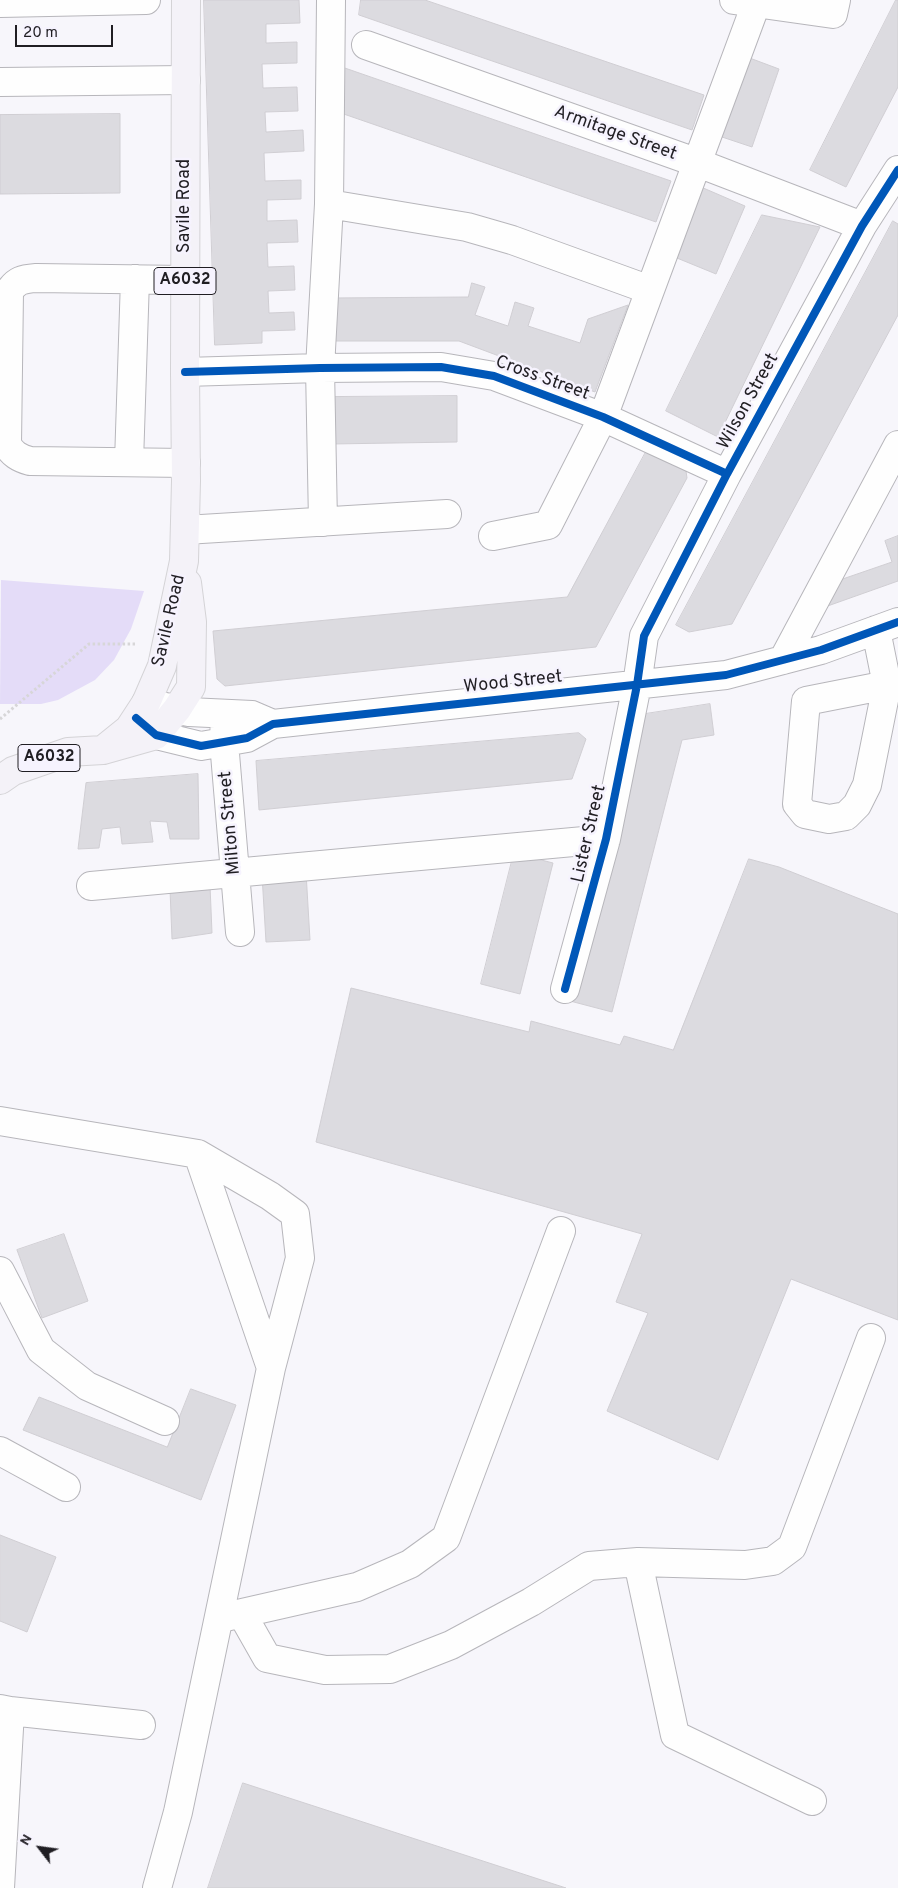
<!DOCTYPE html>
<html>
<head>
<meta charset="utf-8">
<style>
	body { margin:0 }
	#map { position:relative; width:898px; height:1888px; overflow:hidden; background:#f7f6fb; font-family:Overpass,sans-serif }
	canvas { display:block }
	.north { position:absolute; left:15px; top:1823px; width:50px; height:50px; -webkit-text-stroke:4px #f6f3fe; paint-order:stroke; rotate:300deg; font-size:14px; font-weight:700; line-height:20px; text-align:center; color:#201e23 }
	.north::after { content:''; display:block; margin:auto; width:18px; height:22px; background:#201e23; clip-path:polygon(50% 0,100% 100%,50% 72%,0 100%) }
	.scale { position:absolute; left:15px; top:25px; width:98px; height:22px; box-sizing:border-box; border:2px solid #201e23; border-top:0; padding-left:6px; font-size:15px; line-height:18px; white-space:nowrap; color:#201e23; -webkit-text-stroke:4px #f6f3fe; paint-order:stroke }
</style>
</head>
<body>
<div id="map">
<canvas width="898" height="1888"></canvas>
<div class="north">N</div>
<div class="scale">20 m</div>
</div>
<script>
const ctx = document.querySelector('canvas').getContext('2d');
ctx.lineJoin = 'round';
function fill(path, color) { ctx.fillStyle = color; ctx.fill(path, 'evenodd'); }
function strokePath(path, color, width, dash) { ctx.strokeStyle = color; ctx.lineWidth = width; ctx.lineCap = dash ? 'butt' : 'round'; ctx.setLineDash(dash || []); ctx.stroke(path); }
function write(font, color, halo, rows, align = 'center') {
  ctx.font = font + ' Overpass,sans-serif'; ctx.lineWidth = 5; ctx.setLineDash([]); ctx.textBaseline = 'middle'; ctx.strokeStyle = halo; ctx.fillStyle = color; for (const [text, x, y, turn = 0] of rows) {
    ctx.save(); ctx.translate(x, y); ctx.rotate((+turn || 0) * Math.PI / 180); ctx.textAlign = isNaN(turn) ? turn : align; if (halo) ctx.strokeText(text, 0, 0); ctx.fillText(text, 0, 0); ctx.restore();
  }
}
fill(new Path2D(`
	M1 580 144 591 131 629 114 660 95 680 58 700 41 704H0Z`), '#e4dcf8');
const building = new Path2D(`
	M204 0H299L300 23 266 24V43L297 42V63L262 64 263 88 297 87 298 111 265 112 266 132 303 130 304 151 264 153 265 181 301 180V199L267 200V221L297 220 298 242 267 243 268 267 294 266 295 290 268 291 269 313 294 312 295 330 262 331V343L215 345Z
	M361 0H425L704 95 692 130 359 15Z
	M896 0H898V87L846 187 810 170Z
	M747 57 779 69 752 147 719 136Z
	M339 66 671 181 656 222 335 111Z
	M120 114V193L0 194V115Z
	M701 187 745 206 716 274 672 256Z
	M762 215 820 227 718 437 666 411Z
	M893 221 898 224V315L732 624 689 632 676 625Z
	M472 283 485 287 475 315 508 326 515 302 534 308 528 326 580 343 588 319 628 305 595 392 459 341H329L330 298 468 297Z
	M457 396V442L331 444 330 397Z
	M647 450 686 471 687 478 596 647 225 686 217 679 213 631 567 597Z
	M898 536V581L822 608 831 583 892 562 885 541Z
	M710 704 714 735 682 740 612 1012 570 1001 645 714Z
	M579 733 586 739 572 779 259 810 256 761Z
	M198 774 199 839H170L167 822 150 821 153 842 122 844 120 827 102 829 99 848 78 849 86 783Z
	M514 853 553 863 520 994 481 984Z
	M749 859 779 867 898 914V1320L791 1279 718 1460 607 1411 648 1313 616 1302 642 1234 316 1142 351 988 529 1032 531 1021 620 1045 624 1036 673 1050Z
	M306 872 310 940 266 942 262 875Z
	M210 885 212 933 172 939 170 889Z
	M64 1234 88 1301 42 1318 17 1250Z
	M191 1389 236 1405 201 1500 23 1430 39 1397 167 1447Z
	M0 1535 56 1557 27 1632 0 1621Z
	M243 1783 566 1888H208Z`);
fill(building, '#dcdbe0');
strokePath(building, '#d0ced3', 1);
const minor = new Path2D(`
	M734 0 833 14 836 0
	M0 3 146 0
	M366 45 698 163 862 226
	M0 82 186 80
	M329 204 467 227 512 240 650 290
	M185 280 36 278C23 279 16 280 9 292L7 444C12 454 19 458 30 461L186 463
	M185 372 320 368 441 367 494 376 603 417 727 474
	M129 462 135 279
	M323 522 320 368 329 204 331 0
	M185 530 447 514
	M493 536 548 525 603 417 756 4
	M876 630 887 685 867 785 857 805 846 816 829 819 805 814 797 804 806 701 887 685
	M783 660 898 445
	M146 703 189 712 252 715 273 724
	M225 714 224 742 240 932
	M139 720 156 735 201 746 247 738 273 724 726 675 821 650 898 622
	M91 886 606 839
	M565 989 606 839 637 685 644 636 727 474 862 226 898 170
	M0 1121 198 1154 270 1196 295 1214 300 1258 271 1368 178 1812 157 1888
	M198 1154 271 1368
	M0 1271 41 1350 87 1386 165 1421
	M0 1451 66 1487
	M638 1562 675 1735 812 1801
	M242 1614 267 1658 325 1670 390 1669 451 1645 531 1602 589 1566 638 1562 745 1565 773 1561 792 1547 871 1338
	M225 1617 357 1587 410 1564 446 1538 561 1231
	M0 1709 10 1711 141 1725
	M0 1888 10 1711`);
const major = new Path2D(`
	M103 750 129 729 146 703 162 666 184 561 186 481 185 372 186 0
	M0 780 13 771 68 752 103 750 156 735 177 709 191 687 192 622 187 583`);
strokePath(minor, '#b7b6bb', 30);
strokePath(major, '#d4d3d6', 30);
strokePath(new Path2D(`
	M0 719 89 644H135`), '#d7d6d8', 3, [2.5, 2.5]);
strokePath(minor, '#fefefe', 28);
strokePath(major, '#f4f2f8', 28);
strokePath(new Path2D(`
	M185 372 320 368 441 367 494 376 603 417 727 474
	M136 718 156 735 201 746 247 738 273 724 726 675 821 650 898 622
	M565 989 606 839 637 685 644 636 727 474 862 226 898 170`), '#0057b8', 8);
for (const [x, y, w] of [
	[185,281,62],
	[49,758,62]
]) { const box = new Path2D(); box.roundRect(x - w / 2, y - 13.5, w, 27, 4); ctx.fillStyle = '#f6f3fe'; ctx.fill(box); strokePath(box, '#201e23', 1); }
write('bold 16px', '#201e23', null, [
	["A6032",185,281],
	["A6032",49,758]
]);
write('18px', '#201e23', '#f6f3fe', [
	["Armitage Street",615,134,20],
	["Savile Road",185,206,-90],
	["Cross Street",542,379,20],
	["Wilson Street",749,402,-61],
	["Savile Road",170,621,-77],
	["Wood Street",513,683,-6],
	["Milton Street",231,823,-95],
	["Lister Street",590,834,-77]
]);
</script>
</body>
</html>
